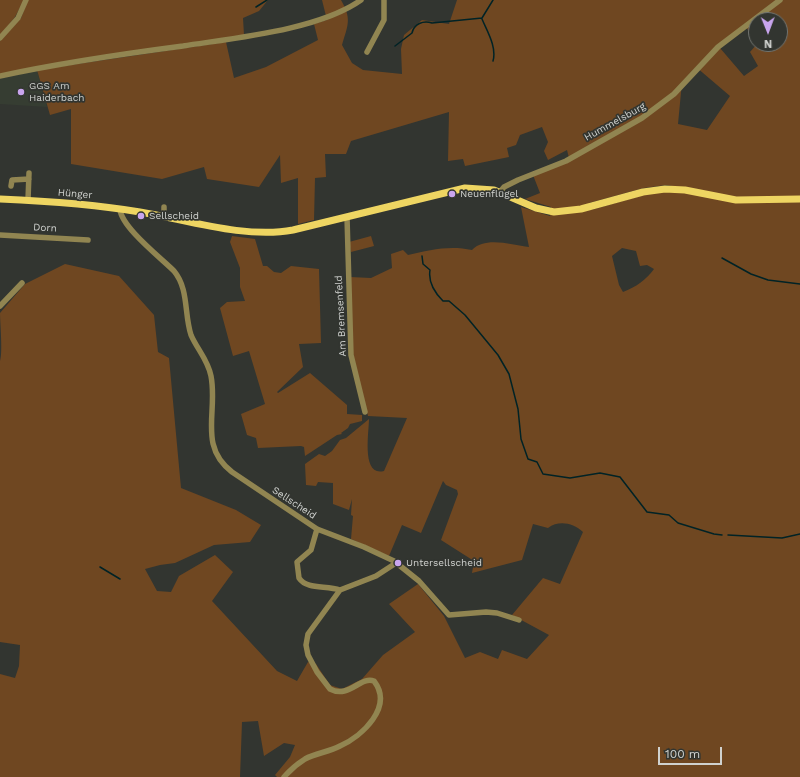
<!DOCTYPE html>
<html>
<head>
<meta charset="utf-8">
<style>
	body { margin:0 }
	#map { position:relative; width:800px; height:777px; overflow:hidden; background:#323530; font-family:"Work Sans",sans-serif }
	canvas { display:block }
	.north { position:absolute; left:748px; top:12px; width:40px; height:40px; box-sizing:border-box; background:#323530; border:1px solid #717470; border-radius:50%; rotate:179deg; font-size:11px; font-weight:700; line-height:16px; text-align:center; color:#d0d2cf }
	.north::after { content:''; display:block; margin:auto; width:14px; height:18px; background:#c9a5ee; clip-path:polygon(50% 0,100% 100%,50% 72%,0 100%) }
	.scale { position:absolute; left:658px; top:747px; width:64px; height:18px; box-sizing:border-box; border:2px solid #d0d2cf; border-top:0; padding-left:5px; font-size:12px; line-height:14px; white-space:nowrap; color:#d0d2cf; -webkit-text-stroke:3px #323530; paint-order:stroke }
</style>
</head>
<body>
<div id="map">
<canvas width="800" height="777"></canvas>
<div class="north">N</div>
<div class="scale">100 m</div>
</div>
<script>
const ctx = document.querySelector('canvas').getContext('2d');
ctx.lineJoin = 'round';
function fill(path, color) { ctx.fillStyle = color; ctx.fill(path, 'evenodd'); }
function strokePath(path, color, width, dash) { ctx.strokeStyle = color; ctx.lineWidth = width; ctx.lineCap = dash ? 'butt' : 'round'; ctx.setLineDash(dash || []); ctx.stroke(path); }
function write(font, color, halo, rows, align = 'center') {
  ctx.font = font + ' "Work Sans",sans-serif'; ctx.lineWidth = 3.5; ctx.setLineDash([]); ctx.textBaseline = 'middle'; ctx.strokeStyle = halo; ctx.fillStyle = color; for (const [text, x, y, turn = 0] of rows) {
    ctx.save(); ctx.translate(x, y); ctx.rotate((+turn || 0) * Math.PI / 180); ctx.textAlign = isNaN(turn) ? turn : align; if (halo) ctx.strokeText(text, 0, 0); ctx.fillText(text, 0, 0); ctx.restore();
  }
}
fill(new Path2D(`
	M37 70 47 107 0 104V79Z`), '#363d32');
fill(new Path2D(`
	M0 0H24L15 17 0 36Z
	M28 0H268L259 11 243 18 244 35 0 74V41L21 18Z
	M322 0H341C352 19 348 25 342 45L352 63 363 70 402 74 401 49 404 35 422 20 449 24 457 0H800V197L741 198 666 185 644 188 589 203 591 210 654 192H682L727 201H800V777H277L275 775 290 757 295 745 284 743 264 756 258 721 242 722 240 777H0V674L15 678 19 666 20 645 0 642V361C3 353 0 323 0 313L25 284 65 264 119 276 154 315 158 352 169 358 181 488 236 510 261 525 250 542 214 545 175 563 160 565 145 569 157 591 171 592 179 576 215 555 233 572 212 601 277 671 297 681 308 662 316 664 330 685 342 689 362 679 383 655 415 632 389 604 418 584 444 616 465 658 480 652 498 659 502 650 527 659 549 635 512 615 543 578 560 584 583 532C573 523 559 520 548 528L533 524 522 560 472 573 474 561 441 540 458 494 457 490 446 485 443 481 421 533 402 525 389 556 351 539 353 516 351 515 352 499 349 510 333 504V483L318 482 316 486 306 485 305 464 319 454 325 456 332 451 340 440 346 438 369 419C369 432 361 477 384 471L407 418 368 416 353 354 350 277 371 278 392 268 391 254 403 250 408 255C429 250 450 245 472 250 485 236 512 245 529 247L521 207 550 216 551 207 525 199 540 193 533 175 569 158 567 150 548 160 544 151 548 142 542 127 520 135 516 145 507 148 509 157 465 166 463 159 448 161 449 112 351 141 346 154H325L326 177 315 178 314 220 298 224V178L281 183 280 155 259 187 207 179 204 167 162 179 71 164V109L50 115 37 70 226 42 234 78 266 67 318 40 314 24 327 20ZM756 20H780V44H757L750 52 758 66 744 76 720 48 744 24 756 42ZM696 67 730 96 707 130 678 124 682 82ZM622 248 636 251 640 266 647 265 654 269C646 280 636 287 623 292L619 285 612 256Z
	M232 236 255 239 263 266H267L274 272 281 273 291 266 319 269 321 343 299 344 303 367 277 392 278 393 310 373 347 405V414L362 415V421L350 424 348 428 341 433 342 434 337 435 305 456 304 447 301 446 258 448 256 438 247 435 241 414 265 404 249 351 233 356 220 308 227 302 245 301 240 287V268L230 242Z
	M371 236 374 246 351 252 349 242Z`), '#6f4721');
strokePath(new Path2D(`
	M256 7 267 0
	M482 19C487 31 497 47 493 61
	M395 46 412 33C414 24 423 20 432 23L482 18 493 0
	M422 256 423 264 430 270C428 282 435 293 443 301H449L465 315 498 355 509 374 518 409 521 439 528 459 537 462 543 474 570 478 600 473 620 477 647 512 669 515 678 523 714 534 722 535
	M722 258 751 274 768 280 800 284
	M728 535 782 538 800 534
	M100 567 120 579`), '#002326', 1.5);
strokePath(new Path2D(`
	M0 38 18 18 26 0
	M367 52 384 20V0
	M0 76C60 63 122 54 183 46 234 38 319 30 361 0
	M11 186 12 180 29 179
	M500 192 504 187 518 180 566 161 642 118 674 94 718 47 780 0
	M28 200 29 173
	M120 209C121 227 161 258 174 271 189 289 184 314 191 335 197 349 208 360 211 376 218 412 198 446 232 472L317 529 364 547 394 561 419 581 449 615 486 612 497 613 519 620
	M164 216V207
	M347 217 351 355 365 412
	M0 235 88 240
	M0 306 22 283
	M317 529 311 550 297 562 299 578C307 590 326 585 340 590
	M284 777C290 770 297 764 305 759 316 753 329 752 340 746 362 736 394 707 374 681 360 676 349 699 330 689L317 672 308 655 306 645 308 634 340 590 376 576 396 563`), '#918551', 5.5);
strokePath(new Path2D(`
	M0 199C47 201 93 204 140 212 187 220 246 239 293 230L465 188 494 190 536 208 554 212 581 209 643 192 665 189 685 190 736 200 800 199`), '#eed562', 7);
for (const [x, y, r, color] of [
	[21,92,4,"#c9a5ee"],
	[452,194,4,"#c9a5ee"],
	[141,216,4,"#c9a5ee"],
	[398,563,4,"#c9a5ee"]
]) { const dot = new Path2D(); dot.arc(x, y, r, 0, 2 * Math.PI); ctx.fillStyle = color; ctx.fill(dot); strokePath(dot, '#323530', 1.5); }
write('10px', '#d0d2cf', '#323530', [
	["GGS Am",29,86],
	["Haiderbach",29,98],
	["Neuenflügel",460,194],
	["Sellscheid",149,216],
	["Untersellscheid",406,563]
], 'left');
write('10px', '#d0d2cf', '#323530', [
	["Hummelsburg",615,122,-29],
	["Hünger",75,194,5],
	["Dorn",45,228,3],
	["Am Bremsenfeld",341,316,-93],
	["Sellscheid",294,503,33]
]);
</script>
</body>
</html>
